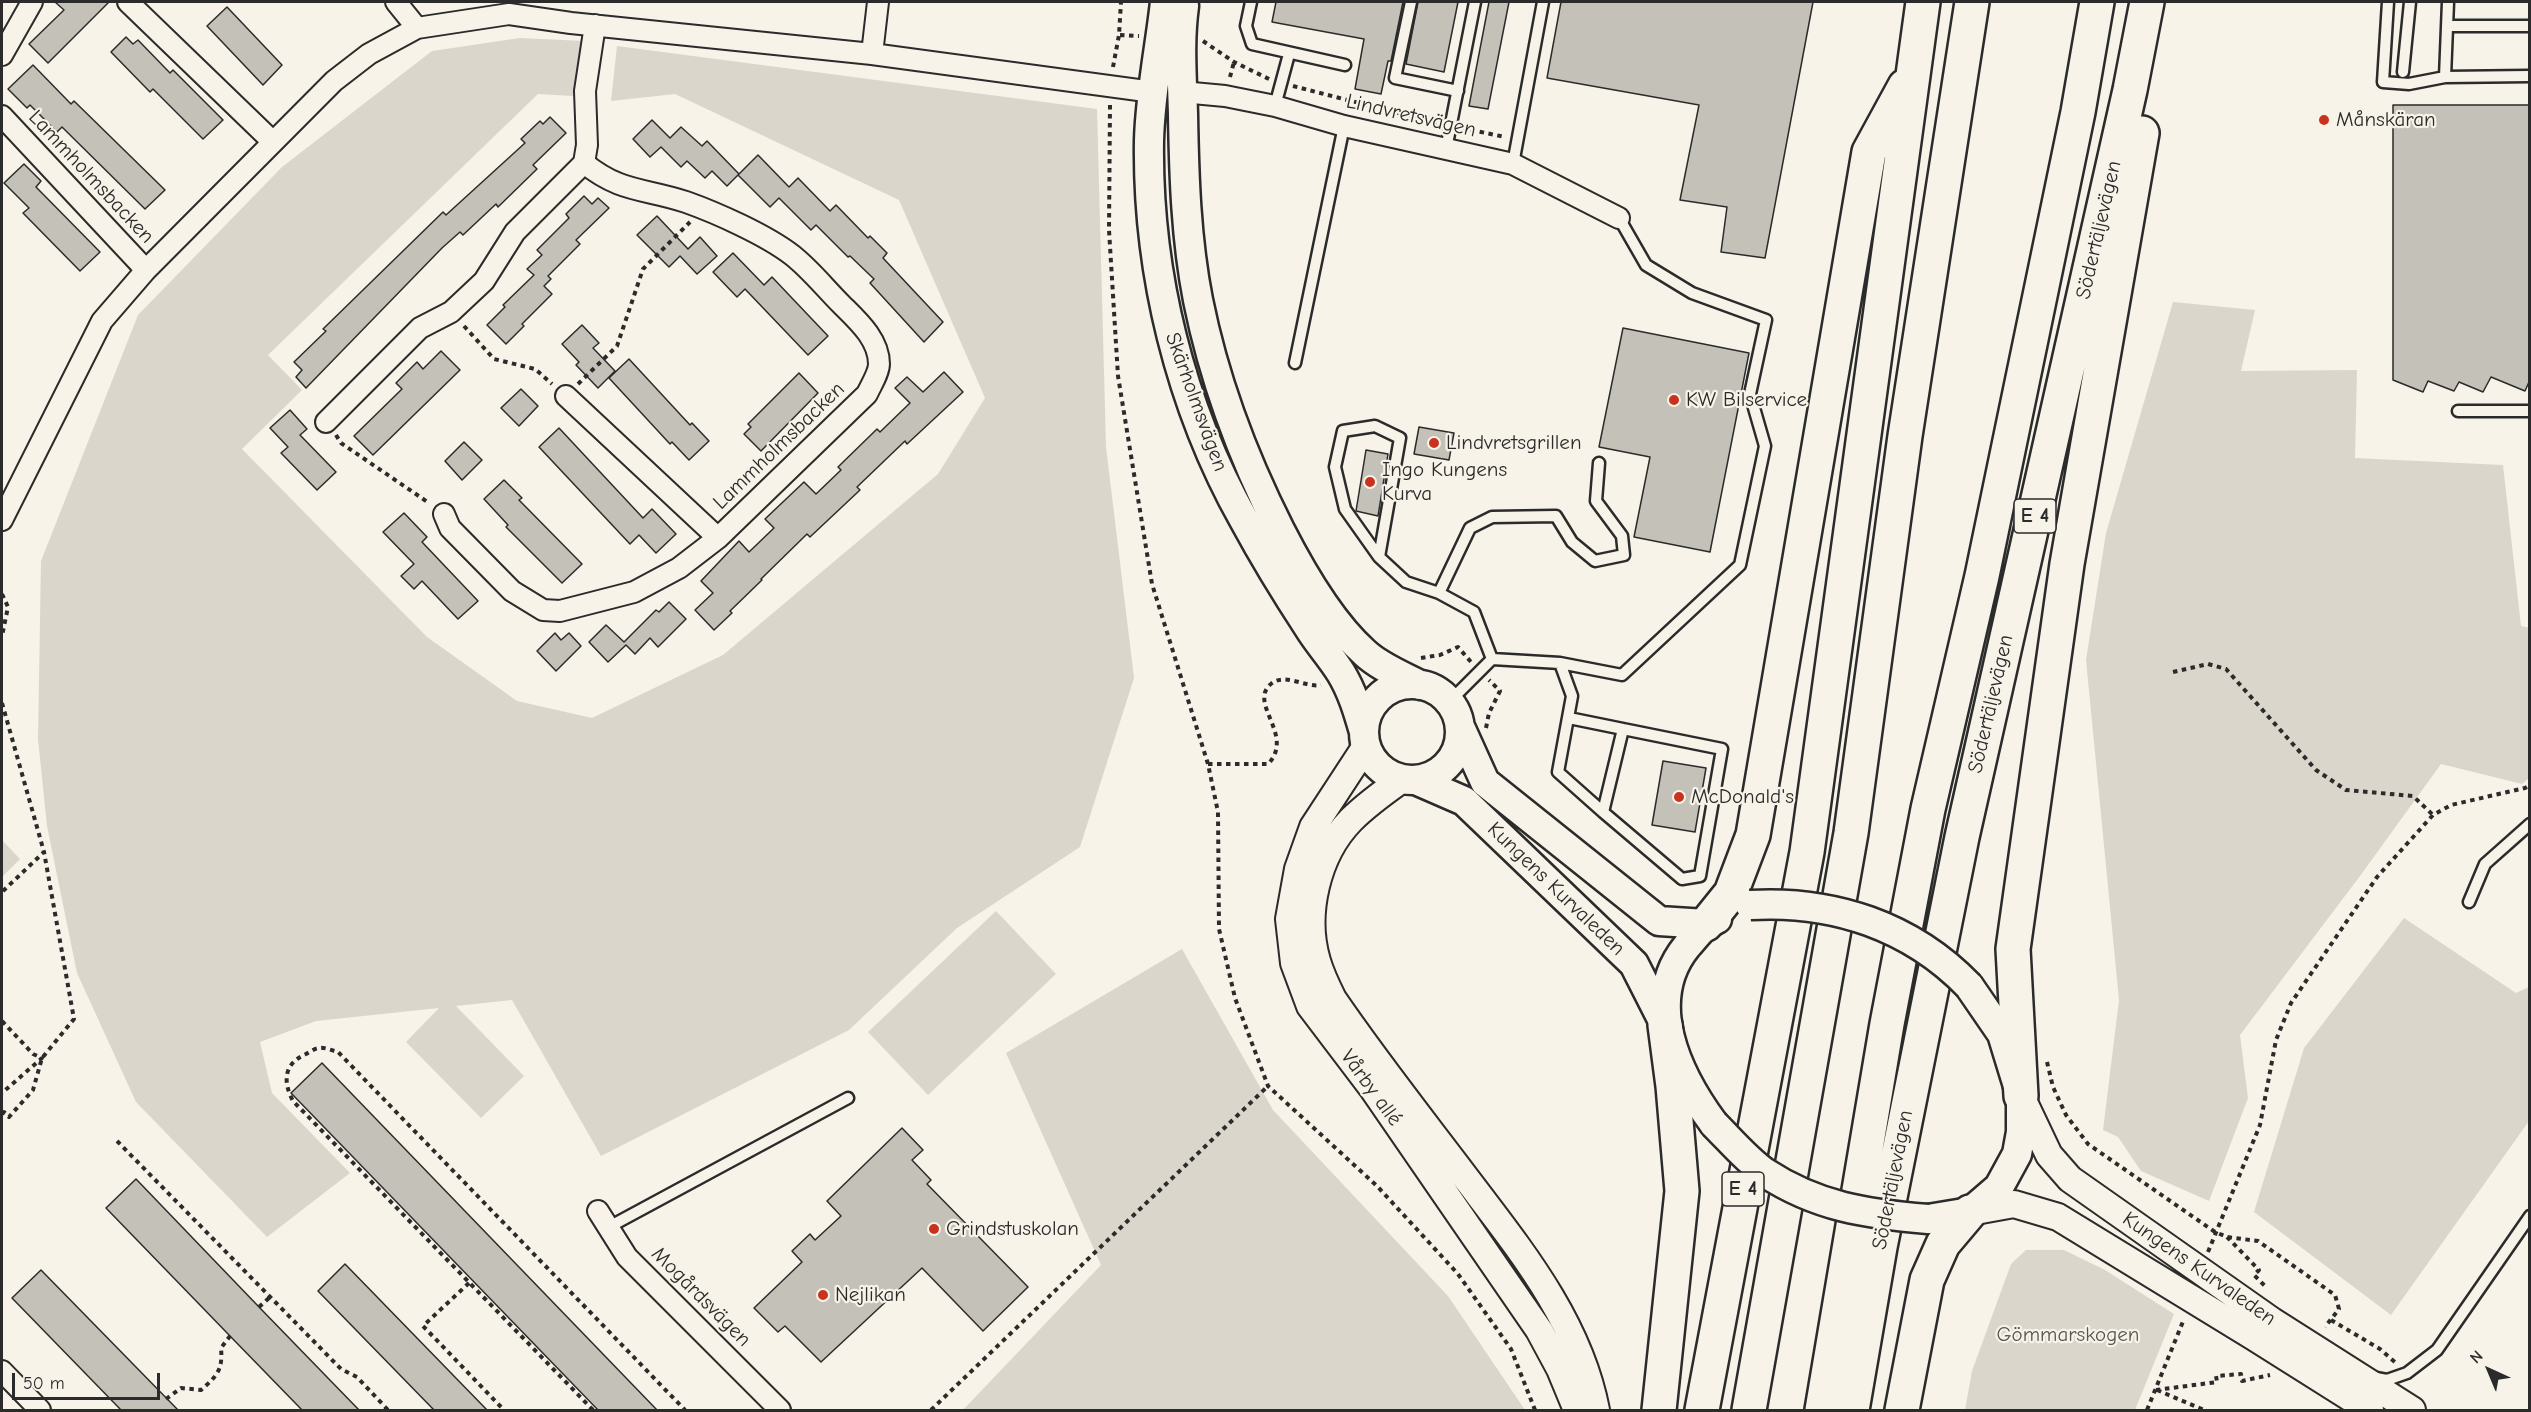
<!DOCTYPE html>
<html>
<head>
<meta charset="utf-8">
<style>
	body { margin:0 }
	#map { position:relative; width:2531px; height:1412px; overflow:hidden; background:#f7f3e8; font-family:"Comic Neue",sans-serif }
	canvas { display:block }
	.frame { position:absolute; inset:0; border:3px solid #2b2b2b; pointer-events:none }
	.north { position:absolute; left:2459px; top:1340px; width:60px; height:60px; -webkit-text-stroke:4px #f7f3e8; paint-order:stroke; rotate:316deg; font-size:16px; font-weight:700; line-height:24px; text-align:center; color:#2b2b2b }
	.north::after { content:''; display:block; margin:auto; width:21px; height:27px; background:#2b2b2b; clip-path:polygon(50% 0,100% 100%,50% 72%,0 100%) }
	.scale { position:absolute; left:12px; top:1373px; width:148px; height:27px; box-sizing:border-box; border:3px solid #2b2b2b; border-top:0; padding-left:8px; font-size:18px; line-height:21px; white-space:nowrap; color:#2b2b2b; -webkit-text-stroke:4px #f7f3e8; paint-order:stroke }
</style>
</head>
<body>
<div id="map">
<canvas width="2531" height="1412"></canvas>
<div class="frame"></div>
<div class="north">N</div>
<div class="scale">50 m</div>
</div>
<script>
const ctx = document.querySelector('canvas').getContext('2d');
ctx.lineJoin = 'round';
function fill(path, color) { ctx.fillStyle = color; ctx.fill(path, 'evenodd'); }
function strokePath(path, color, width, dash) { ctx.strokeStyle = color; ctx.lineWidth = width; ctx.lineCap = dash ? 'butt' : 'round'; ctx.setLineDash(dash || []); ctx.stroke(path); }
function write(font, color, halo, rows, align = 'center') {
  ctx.font = font + ' "Comic Neue",sans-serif'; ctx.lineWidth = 4.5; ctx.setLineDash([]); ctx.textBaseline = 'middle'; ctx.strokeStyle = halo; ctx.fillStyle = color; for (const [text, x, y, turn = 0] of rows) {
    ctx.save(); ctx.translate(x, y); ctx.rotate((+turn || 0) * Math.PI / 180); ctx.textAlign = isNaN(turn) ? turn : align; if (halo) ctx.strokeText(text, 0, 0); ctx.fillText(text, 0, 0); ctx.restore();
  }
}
fill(new Path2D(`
	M520 38 584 41 573 96 538 94 268 355 302 390 242 449 427 637 517 701 592 718 723 655 938 474 985 398 899 200 675 94 611 101 617 46 1097 109 1106 447 1134 678 1080 847 957 928 849 1030 601 1156 512 1000 456 1006 524 1076 481 1118 406 1042 439 1008 316 1021 260 1042 272 1093 350 1173 267 1237 136 1102 77 973 47 826 38 739 41 561 138 315 282 167 432 51Z
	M2173 302 2255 310 2241 371 2357 370 2355 458 2503 465 2521 626 2530 628 2529 778 2522 784 2441 764 2360 876 2240 1035 2248 1098 2209 1201 2141 1171 2118 1137 2103 1130 2119 1000 2086 660 2106 533Z
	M2 840 20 859 2 877Z
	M996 911 1056 974 928 1095 868 1032Z
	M2404 918 2516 993 2529 987V1121L2391 1315 2254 1212 2304 1048Z
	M1182 949 1273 1110 1448 1296 1525 1410H963L1101 1265 1006 1053Z
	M2026 1250H2064L2105 1270 2174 1314 2135 1410H1965L1972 1371 2011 1264Z`), '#dad6cc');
const building = new Path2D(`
	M55 2H109L48 63 29 44 64 10Z
	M1276 2H1403L1391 61H1388L1381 94 1355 89 1364 39 1272 22Z
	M1418 2H1458L1444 72 1406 64Z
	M1489 2H1509L1488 109 1469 106Z
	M1561 2H1813L1765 258 1721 252 1727 207 1680 200 1699 105 1547 78Z
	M227 7 282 65 263 85 207 26Z
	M126 37 133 44 138 40 170 73 173 70 223 120 203 139 153 89 150 92 111 52Z
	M33 65 71 104 74 101 165 190 145 209 62 127 57 132 30 105 27 108 8 89Z
	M2393 105H2529V382L2525 391 2491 377 2483 392 2459 382 2454 391 2428 381 2423 392 2393 380Z
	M550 117 566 133 533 165 537 169 498 207 496 204 463 235 460 232 442 248 306 388 296 377 302 370 294 362 326 331 323 329 443 212 446 215 525 143 521 139 540 121 543 124Z
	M652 120 670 138 681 127 702 146 707 141 739 174 727 186 712 171 705 178 687 161 681 167 661 147 650 157 633 139Z
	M758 155 789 187 798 178 830 211 836 205 868 238 870 236 887 253 883 258 943 322 924 342 870 283 874 279 850 256 848 257 816 225 811 230 779 198 770 207 738 175Z
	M24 164 41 181 36 187 100 252 80 271 23 213 29 208 4 183Z
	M584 196 592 204 598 198 609 208 576 240 580 244 548 276 551 279 544 286 552 294 522 324 524 326 506 344 487 325 505 307 503 305 534 275 527 269 542 255 537 250 569 218 566 214Z
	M657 216 688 249 700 237 717 256 697 274 680 256 669 267 637 235Z
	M733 253 764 285 772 277 828 336 808 355 745 289 737 297 713 272Z
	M582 325 599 343 593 348 615 371 598 388 576 365 579 362 562 344Z
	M1623 328 1749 353 1710 552 1634 537 1650 457 1599 447Z
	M441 351 460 370 373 455 354 436 402 389 396 383 417 362 423 369Z
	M629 359 690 425 692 423 709 441 689 460 672 442 670 444 609 378Z
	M944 372 963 392 907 444 905 441 857 487 860 490 810 537 807 534 761 579 762 580 730 611 732 613 714 630 695 610 713 593 701 581 739 541 749 552 774 528 765 519 804 482 816 494 841 470 838 467 877 429 880 432 910 403 895 388 907 377 923 392Z
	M799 373 818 393 761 451 744 434 751 427 748 424Z
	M521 389 538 406 519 426 501 408Z
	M290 410 307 429 300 435 336 472 317 490 281 453 288 447 270 428Z
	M1419 427 1454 433 1449 460 1414 454Z
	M559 428 643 518 652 509 676 534 656 553 639 535 630 544 539 447Z
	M464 442 482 460 462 480 445 461Z
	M1366 450 1388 454 1378 516 1356 511Z
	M504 480 522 498 519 500 582 564 562 583 506 527 508 525 484 499Z
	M404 513 427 537 422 542 478 601 458 619 422 581 414 589 401 576 414 564 383 532Z
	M669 602 686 619 658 647 650 638 635 654 626 645 608 662 589 642 606 625 624 642 656 610 659 612Z
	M555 633 561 640 569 633 581 646 556 671 537 651Z
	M1663 761 1706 768 1695 832 1652 825Z
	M322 1063 657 1410H598L291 1093Z
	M902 1128 923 1150 912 1160 931 1180 927 1184 1028 1287 983 1331 922 1268 821 1362 785 1326 778 1332 754 1308 802 1262 792 1251 810 1234 815 1240 841 1216 827 1201Z
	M136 1179 259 1307 359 1410H302L230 1336 106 1208Z
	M345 1264 487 1410H434L318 1291Z
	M41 1270 178 1410H121L12 1298Z`);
fill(building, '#c4c1b9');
strokePath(building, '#2b2b2b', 1.5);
const service = new Path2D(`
	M1251 2 1246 26 1252 44 1345 65
	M1411 2 1395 78 1458 91
	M2388 2 2383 82 2409 84 2445 77 2448 2
	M2447 26H2530
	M2403 72 2410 2
	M2445 77 2530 76
	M1275 106 1289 54
	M1446 149 1475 2
	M1513 164 1543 2
	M1295 363 1344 126
	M2458 411H2530
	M1379 557 1345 509 1335 467 1343 431 1375 426 1400 438 1379 557 1406 582 1439 593 1474 612 1492 659
	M1439 593 1470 528 1492 517 1556 516 1572 542 1595 561 1624 555 1622 536 1596 501 1599 463
	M1560 663 1622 675 1740 565 1765 446 1750 394 1766 320 1692 293 1646 265 1619 218
	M1451 700 1492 659 1560 663 1572 696 1558 772 1603 812 1623 729 1569 718
	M1603 812 1682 879 1700 876 1722 749 1623 729
	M2469 902 2485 864 2530 824
	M607 1228 848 1098
	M2376 1378 2387 1380 2407 1373 2437 1350 2530 1216`);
const minor = new Path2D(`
	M128 2 273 142
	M396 2 417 28
	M872 54 878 2
	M2 55 32 2
	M1182 92 1225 96 1275 106 1344 126 1513 164 1619 218
	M2 116 146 270
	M566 396 718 538
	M326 422 420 328 451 312 484 281 515 232 584 163
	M444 514 450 528 512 591 543 610 560 611 634 592 679 568 718 538 867 394C871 385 879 373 879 364 879 339 857 320 841 304 825 288 810 269 792 255 766 235 717 213 686 202 644 188 621 193 584 163L587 145 585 91 595 25
	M2 520 102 321 146 270 334 81 369 54 417 28 509 14 571 23 872 54 1153 92
	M598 1211 627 1257 780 1410
	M2 1371 40 1410`);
const tertiary = new Path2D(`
	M1366 746 1313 827 1298 869 1289 919 1294 963 1310 1006 1373 1089 1539 1330 1560 1369 1577 1410
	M1401 780C1384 792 1366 805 1351 820 1317 855 1303 914 1317 961 1321 975 1327 987 1333 999 1376 1062 1423 1121 1469 1182 1522 1252 1579 1322 1596 1410
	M2021 1096 2049 1155 2070 1179 2272 1321 2412 1410
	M1970 1212 2014 1204 2058 1217 2254 1337 2370 1410`);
const secondary = new Path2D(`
	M1165 2C1160 48 1150 94 1149 141 1147 271 1180 406 1244 520 1264 557 1286 593 1309 628 1319 644 1331 657 1341 673 1352 691 1358 711 1364 732
	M1184 6C1179 42 1182 77 1183 114 1184 176 1186 239 1198 300 1214 380 1243 457 1280 530 1301 571 1330 622 1365 653 1380 667 1401 675 1420 685
	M1364 732a48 48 0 1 1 96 0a48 48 0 1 1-96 0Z
	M1461 729 1485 782 1659 921 1706 924
	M1418 781 1464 801 1634 964 1665 1025
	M1714 1124C1677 1074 1642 1001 1687 946 1697 935 1703 925 1717 919
	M1928 1219 1970 1212 1999 1187 2017 1154 2021 1132V1096L2002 1034 1969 986`);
const motorway = new Path2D(`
	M1706 924 1731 893 1753 835 1869 152 1905 86
	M2021 1096 2013 949 2067 564 2142 133
	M1659 1410 1682 1191 1673 1086 1665 1025
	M1702 1410 1807 852 1923 2
	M1749 1410 1851 833 1905 436 1972 2
	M1822 1410 1887 1024 1928 809 1982 576 2078 112 2097 2
	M1852 1410 1880 1247 1962 837 2130 90 2147 2
	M1902 1410 1927 1280 1943 1244 1970 1212`);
strokePath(service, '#2b2b2b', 15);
strokePath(minor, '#2b2b2b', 24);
strokePath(tertiary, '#2b2b2b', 30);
strokePath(secondary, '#2b2b2b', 33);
strokePath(motorway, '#2b2b2b', 38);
strokePath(new Path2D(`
	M1120 35 1139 36
	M1203 41 1234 62 1269 79
	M1113 67 1119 35 1121 2
	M1230 77 1234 62
	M1293 86 1437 123
	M1110 105 1109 230 1118 376 1152 584 1208 764 1218 812 1219 929 1235 998 1268 1086 1377 1186 1458 1274 1511 1349 1535 1410
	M1462 128 1505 137
	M464 326 494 359 535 369 552 384
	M578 384 617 346 643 269 690 222
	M336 435 341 443 429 503
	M2 594 8 607 2 636
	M1421 658 1440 655 1458 647 1471 662
	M2173 672 2208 664 2226 669 2316 770 2346 790 2413 796 2433 815
	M2 703 44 852 2 892
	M1486 728 1489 713 1500 691 1489 680
	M1208 764H1268C1296 735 1246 703 1272 683 1286 673 1306 688 1321 685
	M2 1021 33 1054 42 1058 2 1093
	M2047 1062 2053 1087 2066 1115 2088 1144 2215 1232 2227 1237 2258 1241 2335 1295 2339 1309 2325 1327
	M2 1114 4 1112 9 1117 33 1090 42 1058 74 1019 44 852
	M117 1141 341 1369 357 1377 388 1410
	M2227 1237 2259 1270 2254 1275 2267 1288
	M2208 1252 2260 1125 2276 1040 2291 1003 2377 877 2433 815 2451 805 2525 788 2530 785
	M469 1283 423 1326 504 1410
	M259 1307 270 1297
	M2331 1320 2380 1349 2396 1363
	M2156 1390 2217 1382 2216 1376 2241 1374 2242 1381 2270 1375
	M2157 1390 2204 1410
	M166 1399 181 1388 201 1390C217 1376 223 1370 221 1348L230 1336
	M593 1410 293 1101C283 1082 283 1064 306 1054 310 1052 315 1048 319 1048 325 1047 333 1051 338 1052L685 1410
	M931 1410 1268 1086
	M2147 1410 2184 1319`), '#2b2b2b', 4, [4.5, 4.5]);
strokePath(service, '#f7f3e8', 10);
strokePath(minor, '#f7f3e8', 20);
strokePath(tertiary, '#f7f3e8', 26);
strokePath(secondary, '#f7f3e8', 28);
strokePath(motorway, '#f7f3e8', 33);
const secondaryBridge = new Path2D(`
	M1750 905C1833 900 1911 926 1969 986
	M1714 1124C1730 1140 1746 1159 1764 1172 1817 1207 1867 1214 1928 1219`);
strokePath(secondaryBridge, '#2b2b2b', 33, []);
strokePath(secondaryBridge, '#f7f3e8', 28);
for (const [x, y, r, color] of [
	[2324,120,6,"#c8321e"],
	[1674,400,6,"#c8321e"],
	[1434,443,6,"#c8321e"],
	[1370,482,6,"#c8321e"],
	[1679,797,6,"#c8321e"],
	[934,1229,6,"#c8321e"],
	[823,1295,6,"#c8321e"]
]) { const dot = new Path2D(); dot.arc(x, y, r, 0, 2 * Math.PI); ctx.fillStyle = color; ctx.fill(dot); strokePath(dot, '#f7f3e8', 2); }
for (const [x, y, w] of [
	[2035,516,42],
	[1743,1189,42]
]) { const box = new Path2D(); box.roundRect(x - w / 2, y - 17, w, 34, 4.5); ctx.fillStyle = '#f7f3e8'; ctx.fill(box); strokePath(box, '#2b2b2b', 1.5); }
write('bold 20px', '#2b2b2b', null, [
	["E 4",2035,516],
	["E 4",1743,1189]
]);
write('21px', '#2b2b2b', '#f7f3e8', [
	["Lindvretsvägen",1411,116,13],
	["Lammholmsbacken",91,177,47],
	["Södertäljevägen",2099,230,-77],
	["Skärholmsvägen",1196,402,70],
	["Lammholmsbacken",779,446,-44],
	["Södertäljevägen",1991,704,-77],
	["Kungens Kurvaleden",1556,889,44],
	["Vårby allé",1371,1088,54],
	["Södertäljevägen",1893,1180,-79],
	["Kungens Kurvaleden",2199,1269,35],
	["Mogårdsvägen",701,1297,45]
]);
write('21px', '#2b2b2b', '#f7f3e8', [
	["Månskäran",2336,120],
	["KW Bilservice",1686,400],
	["Lindvretsgrillen",1446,443],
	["Ingo Kungens",1382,470],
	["Kurva",1382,494],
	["McDonald's",1691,797],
	["Grindstuskolan",946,1229],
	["Nejlikan",835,1295]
], 'left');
write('21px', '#575653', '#f7f3e8', [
	["Gömmarskogen",2068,1335]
]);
</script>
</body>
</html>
